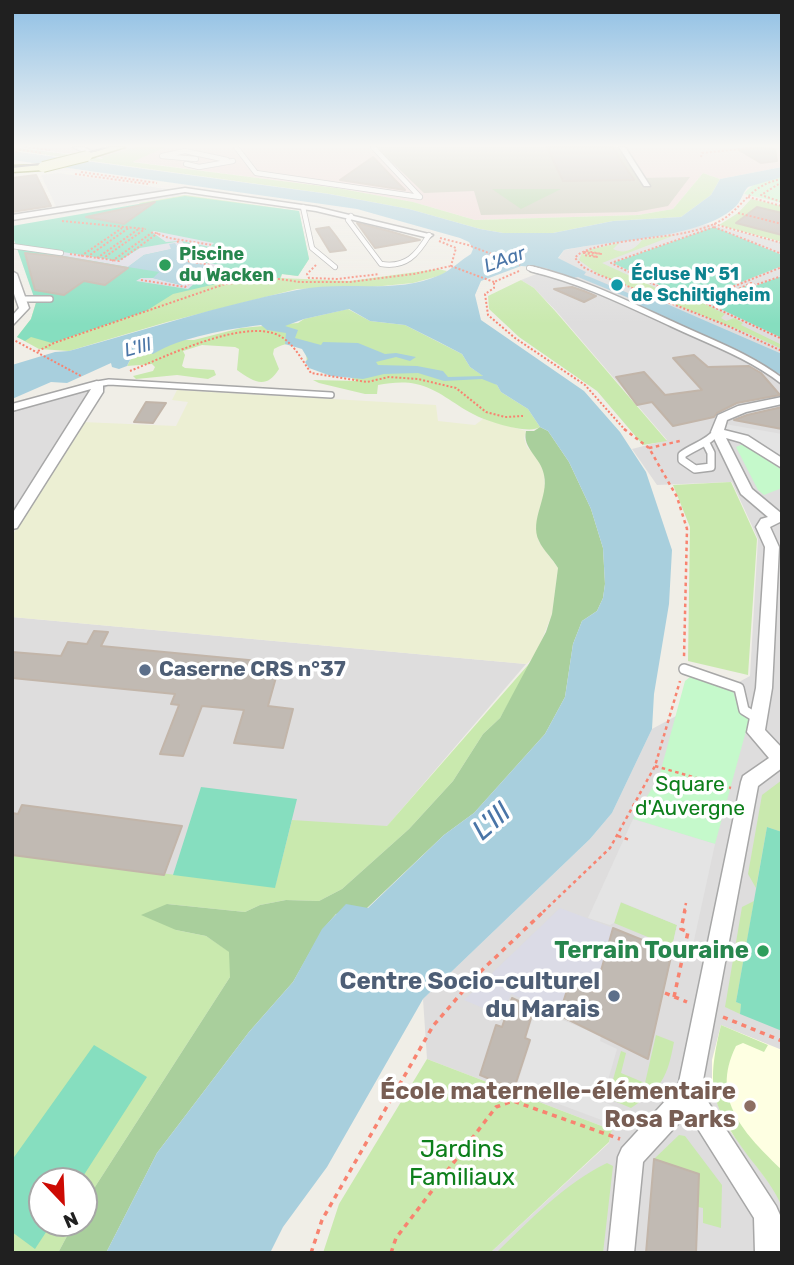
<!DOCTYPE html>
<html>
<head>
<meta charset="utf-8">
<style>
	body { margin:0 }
	#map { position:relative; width:794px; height:1265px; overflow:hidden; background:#f0eee7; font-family:Rubik,sans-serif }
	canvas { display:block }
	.frame { position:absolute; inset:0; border:14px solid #202020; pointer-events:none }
	.north { position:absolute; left:28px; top:1167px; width:70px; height:70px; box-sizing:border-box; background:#fff; border:2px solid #a6a6a6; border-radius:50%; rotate:157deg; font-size:19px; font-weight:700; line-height:28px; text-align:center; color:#202020 }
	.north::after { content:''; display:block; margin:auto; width:24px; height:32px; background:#cd0a03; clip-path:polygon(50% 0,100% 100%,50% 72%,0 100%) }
</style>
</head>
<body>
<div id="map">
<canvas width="794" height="1265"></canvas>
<div class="frame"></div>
<div class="north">N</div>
</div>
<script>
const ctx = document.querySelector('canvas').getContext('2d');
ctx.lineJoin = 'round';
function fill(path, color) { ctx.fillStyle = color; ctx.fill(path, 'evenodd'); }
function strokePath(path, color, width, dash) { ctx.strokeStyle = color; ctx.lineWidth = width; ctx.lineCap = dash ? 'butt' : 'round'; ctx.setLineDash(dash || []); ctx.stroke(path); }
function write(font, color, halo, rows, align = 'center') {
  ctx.font = font + ' Rubik,sans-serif'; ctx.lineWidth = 7; ctx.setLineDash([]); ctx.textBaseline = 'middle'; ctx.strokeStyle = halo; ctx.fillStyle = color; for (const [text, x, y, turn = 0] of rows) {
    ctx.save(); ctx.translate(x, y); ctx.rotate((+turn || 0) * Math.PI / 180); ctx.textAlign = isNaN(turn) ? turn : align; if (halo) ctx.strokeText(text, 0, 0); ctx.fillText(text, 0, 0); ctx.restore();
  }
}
fill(new Path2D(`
	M709 224 782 243V1253H490L609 1143 612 1130 427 1059 423 999 590 839 612 813 652 729 750 676 758 539 732 482 657 485 632 449 667 440 557 312 534 288 521 280 564 263 558 259 564 250Z
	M85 385 107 386 12 532V405Z
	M12 617 526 664 377 838 279 892 12 898Z`), '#dedddd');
fill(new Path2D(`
	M18 147H782V167L720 179 703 173 673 209 638 215 475 220 413 202 337 188Z`), '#f1d9d7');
fill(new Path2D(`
	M721 1025 782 1050V1207L776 1192 725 1124 712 1089V1060Z`), '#feffe2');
fill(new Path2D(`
	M376 147H617L638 178 690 177 668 206 636 212 481 215 474 191 424 193Z`), '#c4c5b2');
fill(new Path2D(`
	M177 390 436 405 438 421 475 425 483 419 526 431 524 438 527 447 538 458 544 474 545 491 538 514 537 532 539 542 558 568 552 614 535 657 526 664 12 617V536L82 422 176 426 188 402 172 400Z`), '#ecefd3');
fill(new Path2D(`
	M12 147 103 159 101 157 136 147H166L132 162 337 188 413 202 475 220 638 215 673 209 703 173 720 179 711 195 681 217 613 221 553 233H503L480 229 409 209 330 194 12 150Z
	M185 195 299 211 309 259 298 276 282 274 281 278 350 281 438 269 447 271 442 275 413 283 372 287 297 289 167 322 69 351 39 349 17 337 31 319 36 302 144 209 139 203Z
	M751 199 782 206V242L719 225 738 213Z
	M675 235 602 263 691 304 699 301 725 314 721 318 726 321 734 318 743 323 741 325 782 345V349L747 333 598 274 579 260 582 253 585 255 588 250 619 243 613 249C624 255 636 249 642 240Z
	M521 280 534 288 556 312 667 441 643 445 597 391 519 337 489 309 488 296Z
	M348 309 370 321 405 325 462 354 470 367 497 385 501 392 528 409 540 427C529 435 485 421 473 414 453 404 439 389 416 384 403 381 390 383 378 385L377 394H365L319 383 313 380 356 381 349 376 307 365 306 350C294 344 286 341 274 349L273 354 279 369C266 390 254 382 237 370L239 349 235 347 202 345 183 351 185 355 182 366 185 368 214 370 216 375 208 379 177 375 136 379 133 376 153 371 155 367 152 364 127 366 134 353 148 352 180 340H194L241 328 298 323 304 319Z
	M731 482 757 539 748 675 688 661 690 527 673 485Z
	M535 657 500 718 483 734 453 781 409 829 342 889 319 901 286 900 260 905 245 912 167 904 176 930 206 936 230 952V977L84 1204V1181H42V1223H74L58 1253H12V855L275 887 292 820 387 826Z
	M782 780V832L767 827 756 888 748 874 762 795Z
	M754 901 736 1002 741 1004 740 1014 725 1007 742 907Z
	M620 902 677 925 672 947 614 923Z
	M721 1025 768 1045 764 1052 743 1043 736 1046C709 1100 746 1135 782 1170V1207C775 1190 764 1176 752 1161 712 1107 705 1091 721 1025Z
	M656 1035 674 1042C667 1079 662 1087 631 1108L612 1100 609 1094 621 1051 626 1053 621 1073 645 1083Z
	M427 1059 612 1130 609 1142 490 1253H323L339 1204Z
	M679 1135 685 1136 722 1185 721 1228 703 1223V1208L698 1207 699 1174 654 1159Z
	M607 1163 613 1166 603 1253H496C530 1220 564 1184 607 1163Z`), '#c9e9ae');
fill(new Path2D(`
	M492 189H561L521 209Z
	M540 427 548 431 569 462 591 509 603 548 605 584 603 598 597 611 582 621 573 644 565 697 545 734 474 813 444 835 367 908 336 914 323 929 293 982 249 1032 157 1153 106 1253H58L74 1223H84V1204L230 977 229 952 206 936 176 930 141 915 167 904 245 912 260 905 286 900 319 901 342 889 409 829 453 781 483 734 500 718 546 632 552 614 558 568C553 559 543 550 539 541 529 520 549 497 544 475 541 457 522 449 526 431H534Z`), '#a9cf9c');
fill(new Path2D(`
	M782 177V203L744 194C752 182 768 179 782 177Z
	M743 444 782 470V488L764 495 758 490 736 447Z
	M690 677 733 691 739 710 749 720 715 844 633 819 659 777 685 681Z`), '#c5f9cb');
fill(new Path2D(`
	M185 196 299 211 309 259 298 276 282 274 280 278 233 280 173 294 146 311 52 343 31 337 25 341 17 337 31 319 36 303 12 234V226Z
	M714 227 782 255V266L693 301 613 263Z
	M782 276V338L710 304 736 293 733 291 751 284 755 286Z
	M201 787 297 799 275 888 173 875Z
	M767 827 782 832V1031L740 1014 741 1004 736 1002Z
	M94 1045 147 1077 80 1181H42V1223H52L35 1249 12 1232V1160Z`), '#86debf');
fill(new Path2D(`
	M58 173 174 190 180 196 60 215 41 175Z
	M725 424 782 434V456L763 454 739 439 723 436Z
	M633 819 715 844 691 954 672 947 677 925 621 902 614 923 610 925 588 918Z
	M536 1009 601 1036 600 1041 617 1049 602 1101 632 1115 623 1128 516 1088 531 1041 526 1038Z`), '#e4e4e4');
fill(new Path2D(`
	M154 231 214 243 210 247 182 241 192 255 186 260 221 265 214 267 188 289 136 281 141 278H153L181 285 205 266 175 260 172 249 144 255 128 267 58 255 63 252 119 261 140 248 181 241 166 242 152 232Z
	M560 908 613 928 595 992 570 981 559 1015 511 994 502 1016 464 1000Z`), '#dbdbe6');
fill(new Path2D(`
	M12 151 329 194 409 209 480 229 503 233H553L613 221 681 217 711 195 720 179 782 167V177L748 187C743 192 742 199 737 205 705 239 610 240 564 250L558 258 586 272 584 275 590 277 647 301 653 298 782 354V375L636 306 641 303 578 277 574 278 545 268 521 266 481 281 475 295 481 320 584 391 620 432 646 472 672 550 669 604 654 694 652 729 612 813 590 839 423 999 327 1167 283 1227 270 1253H106L157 1153 249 1032 293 982 322 929 346 904 368 908 444 835 474 813 545 734 565 697 573 644 582 621 597 611 603 598 605 584 603 548 591 509 569 462 548 431 540 427 528 409 501 392 497 385 482 379 444 381 418 373 384 374 363 379 331 376 309 368 305 362 308 359 302 349 285 344 286 333 267 330 261 325C228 329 181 337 153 354 139 348 133 353 127 366L119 369 112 367 111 363 67 383 51 382 12 399V365L55 352 69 351C145 330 220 305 297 290 344 280 395 295 440 275 451 270 461 260 471 254L473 249 469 242 460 238 357 209 12 160ZM349 309 370 321 405 325 439 342 462 354 470 367 483 376 448 377 443 371 417 366 378 365 376 362 396 357 410 361 416 357 396 353 385 354 358 343 323 342 321 345 295 338 298 330 285 326 304 319Z
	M175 243 182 254 176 260 206 265 181 285 153 278 159 272 128 267 144 255 171 249 169 244Z`), '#a8cfdd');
const building = new Path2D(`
	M547 147H612L634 180 563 181Z
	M757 148 775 149 777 161 761 163 739 150Z
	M373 157 395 180 405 190 340 180Z
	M36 175 51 206 12 212V178Z
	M155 202 124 224 86 217Z
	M757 207 782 213V235L736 223Z
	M357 223 389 231 420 240 375 248Z
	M329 227 336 236 346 250 330 252 316 229Z
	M25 253 64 257 128 268 105 285 84 281 64 295 35 290Z
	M572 287 584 291 596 296 584 302 554 289Z
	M694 355 708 367 749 366 761 373 780 395 737 403 717 413 714 417 673 426 652 402 637 405 616 377 644 372 665 395 702 390 673 358Z
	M146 402 166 403 153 423 134 422Z
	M782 407V429L734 420 747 415Z
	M94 631 108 632 101 646 280 663 268 706 293 709 283 748 234 743 244 710 202 706 183 756 160 754 179 705 171 704 175 694 12 678V652L61 656 68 642 87 644Z
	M22 805 182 826 164 875 12 855V813L18 814Z
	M613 928 672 952 648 1059 559 1015 570 981 595 992Z
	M512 998 534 1008 525 1038 530 1040 514 1089 480 1075 496 1025 502 1027Z
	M654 1159 699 1174 696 1253H646Z`);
fill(building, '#c1bab3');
strokePath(building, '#c2b5a9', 2);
const serviceFar3 = new Path2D(`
	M236 147 256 173 420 197
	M373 147 420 197
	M196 159 162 156 185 151 227 160
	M186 164 199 167 233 161
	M303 207 312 248 335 267
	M351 216 348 220 381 264C406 268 417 255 429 235
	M12 246 61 253
	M529 268 540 271`);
const serviceFar2 = new Path2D(`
	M532 269C582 281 626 303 672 324 710 342 748 355 782 381
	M21 299H50
	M97 384 109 382 331 395`);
const serviceFar1 = new Path2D(`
	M707 445 711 453V467L695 469 682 460V455C694 446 707 444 717 432`);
const service = new Path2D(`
	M684 669 739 688 744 710 757 718`);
const minor = new Path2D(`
	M73 147H83L98 154 91 156Z
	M619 147H625L650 186H644Z
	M185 188 316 207 433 235 429 238 316 211 185 192 12 220V215Z
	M12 271 17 274 29 308 12 326V316L19 308 12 288Z
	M97 381 103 384V392L17 528 12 529V514L91 389 12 411V404Z
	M782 397V404L746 412 727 420 724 430 748 436 782 458V468L740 442 726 438 752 489 782 514V521L770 527 779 547 772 688 765 730 782 748V768L758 786 701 1091 776 1206 780 1215 781 1253H755L754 1218 688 1113 643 1162 634 1253H608L618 1157 622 1148 678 1087 741 782 743 776 769 758 747 732 756 688 765 547 756 527 761 519 768 517 741 494 711 432 718 415 738 406Z`);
const secondary = new Path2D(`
	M110 147H125L87 159 82 156Z
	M47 165 48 167 43 170 12 172V166Z`);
strokePath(serviceFar3, '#a7a7a7', 6);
strokePath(serviceFar2, '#a7a7a7', 8);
strokePath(serviceFar1, '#a7a7a7', 10);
strokePath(service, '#a7a7a7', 12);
strokePath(minor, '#a7a7a7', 3);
strokePath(secondary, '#677806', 3);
strokePath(new Path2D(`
	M25 147 50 150
	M12 148 17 149
	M23 150 43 153
	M12 154 22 149
	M701 157 702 153 751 148
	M81 172 157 183
	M75 174 148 184
	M782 179C751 185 748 201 725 218 713 226 698 230 684 233 662 238 585 242 575 258L583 267 597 274 728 326 782 351
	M782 182 761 195 782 202
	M748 197 782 206
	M738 213 782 224
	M62 221 146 229
	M714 224 782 243
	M714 227 611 263 692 303 782 267
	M714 227 782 254
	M440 238 468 245 520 265
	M439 241 456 248 451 266
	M584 252 602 254 586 251
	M584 252 597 257 584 255Z
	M70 254 119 261 158 233
	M81 256 122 228
	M87 257 130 227
	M97 258 140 228
	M102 259 145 229
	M112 261 153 232 169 238 212 245
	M316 265 307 274 309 278 338 279 379 274
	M451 266 494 282
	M519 271 494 282V288L485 294 488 315 515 338 585 385 626 431
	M782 276 755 285 751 283 707 304 782 339
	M141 280 185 287 211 265 181 260 187 255 176 239
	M12 339 81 376
	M38 351 54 343 225 284 279 279 300 282H350L414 274 451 266
	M130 371C165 357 245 317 280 336 294 344 302 360 311 373L367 382 389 377 418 379 456 388 486 412 505 417 523 416`), '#f88370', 2, [2, 2]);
strokePath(new Path2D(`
	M624 429 649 448 677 497 687 529 684 658
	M649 448 680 441
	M655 766 731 788
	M618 836 630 840
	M543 912 610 848 655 766 680 681
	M684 912 686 903`), '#f88370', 2.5, [3.5, 3.5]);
strokePath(new Path2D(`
	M665 993 687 1002
	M674 997 688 932 681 929 685 910
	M723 1017 782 1041
	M311 1253 322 1220 433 1026 477 975 545 910
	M391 1253 396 1238 496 1107 513 1101 620 1139`), '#f88370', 3.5, [5, 5]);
strokePath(serviceFar3, '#fff', 4.5);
strokePath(serviceFar2, '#fff', 5);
strokePath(serviceFar1, '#fff', 7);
strokePath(service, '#fff', 9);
fill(minor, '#fff');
fill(secondary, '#f4f9bc');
strokePath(new Path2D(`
	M12 167 50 163 108 147`), '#6e6e6e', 2);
const secondaryBridge = new Path2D(`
	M43 167 87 156`);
strokePath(secondaryBridge, '#677806', 12, []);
strokePath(secondaryBridge, '#f4f9bc', 10);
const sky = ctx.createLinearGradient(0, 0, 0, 324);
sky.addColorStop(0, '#8ebfe4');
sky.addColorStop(0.45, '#f8f7f4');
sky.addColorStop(1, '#f8f7f400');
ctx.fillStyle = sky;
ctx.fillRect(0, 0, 794, 324);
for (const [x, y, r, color] of [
	[165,265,7,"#2e9e5b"],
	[617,285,7,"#0f9aa8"],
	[145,670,7,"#5c6f8a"],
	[763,951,7,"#2e9e5b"],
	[614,996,7,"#5c6f8a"],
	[750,1106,7,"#8d6e63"]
]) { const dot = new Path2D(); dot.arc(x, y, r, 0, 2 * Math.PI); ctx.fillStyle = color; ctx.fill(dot); strokePath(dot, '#fff', 2.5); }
write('bold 18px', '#27864d', '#fff', [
	["Piscine",179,255],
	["du Wacken",179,276]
], 'left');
write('bold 18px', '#0d838f', '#fff', [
	["Écluse N° 51",631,275],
	["de Schiltigheim",631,296]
], 'left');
write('italic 19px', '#4a75a7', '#fff', [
	["L'Aar",505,260,-20],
	["L'Ill",138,348,-15]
]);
write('bold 21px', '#4e5e75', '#fff', [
	["Caserne CRS n°37",159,670]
], 'left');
write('21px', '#0d7f1b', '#fff', [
	["Square",690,785],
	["d'Auvergne",690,809]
]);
write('bold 24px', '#27864d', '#fff', [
	["Terrain Touraine",749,951]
], 'right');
write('bold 24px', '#4e5e75', '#fff', [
	["Centre Socio-culturel",600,982],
	["du Marais",600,1010]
], 'right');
write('bold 24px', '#785e54', '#fff', [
	["École maternelle-élémentaire",736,1092],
	["Rosa Parks",736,1120]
], 'right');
write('24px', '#0d7f1b', '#fff', [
	["Jardins",462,1150],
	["Familiaux",462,1178]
]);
write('italic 28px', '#4a75a7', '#fff', [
	["L'Ill",492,822,-41]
]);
</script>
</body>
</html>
